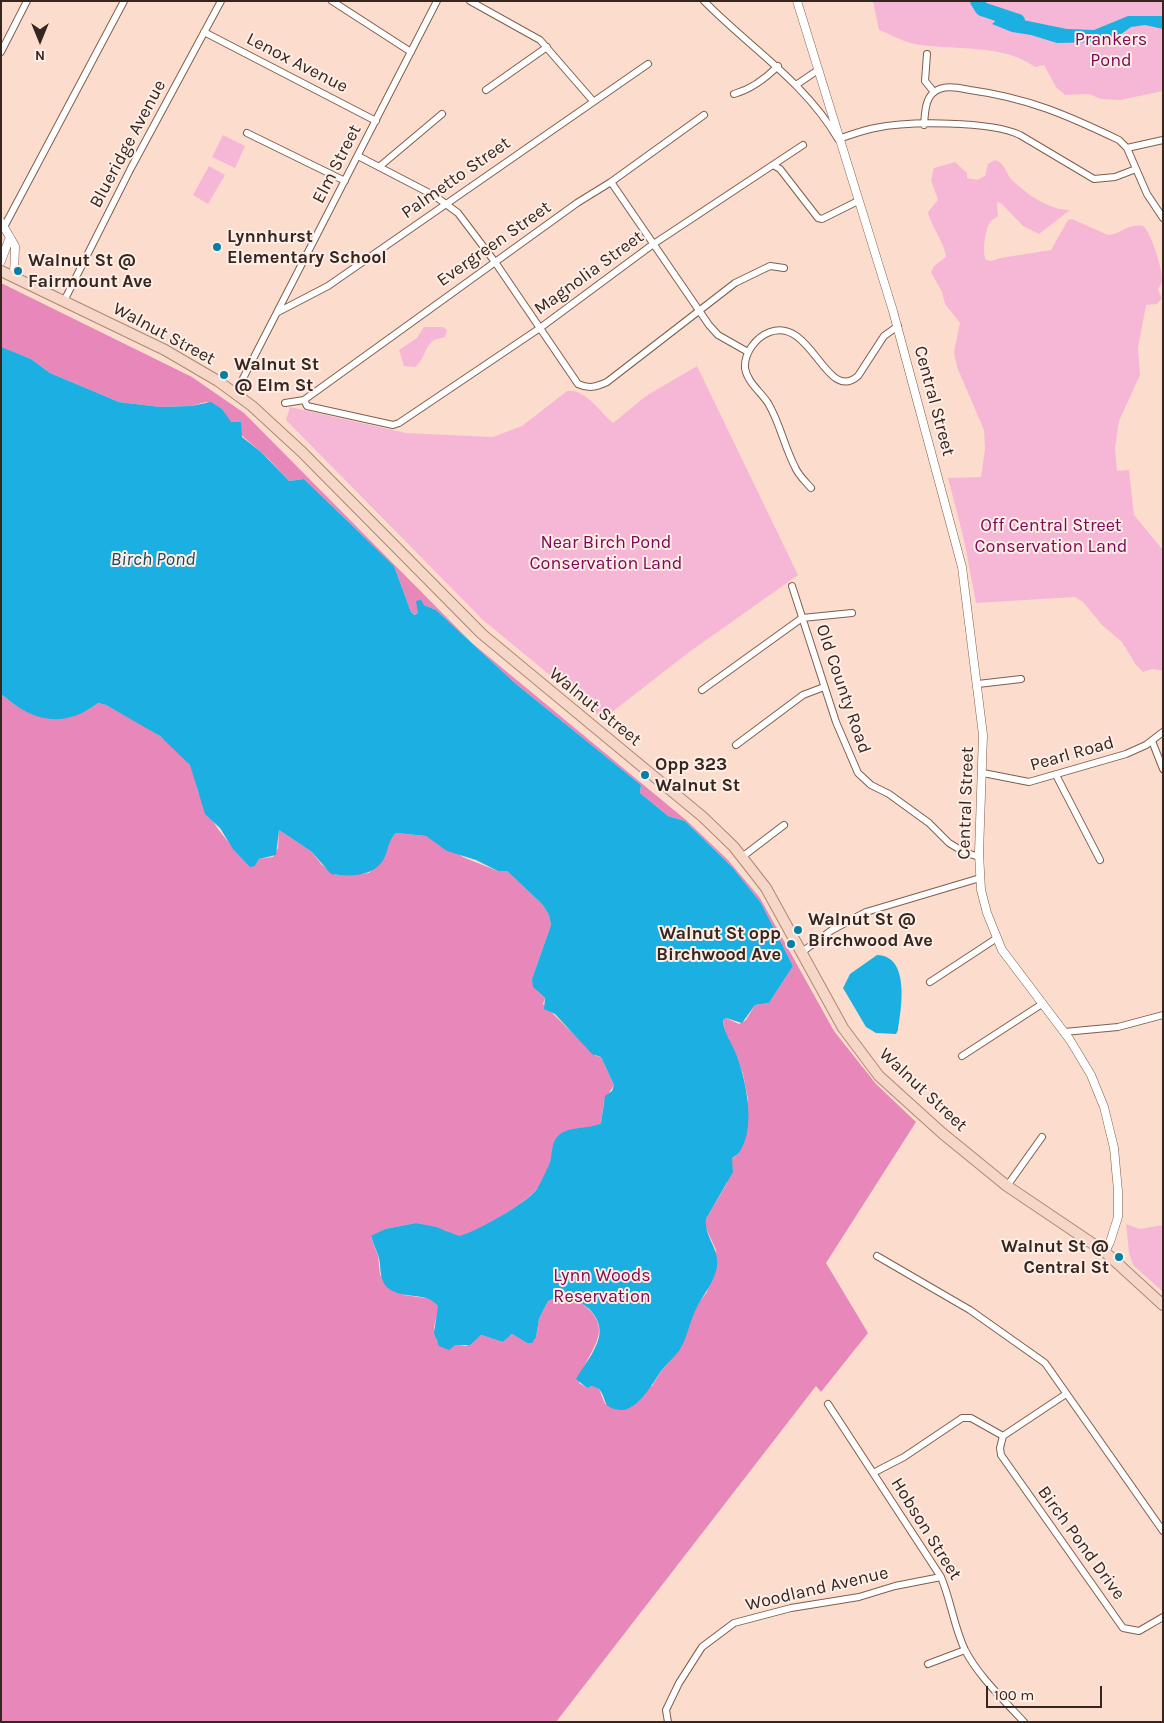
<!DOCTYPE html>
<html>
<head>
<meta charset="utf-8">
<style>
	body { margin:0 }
	#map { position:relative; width:1164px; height:1723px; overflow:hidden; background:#fcddcd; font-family:Karla,sans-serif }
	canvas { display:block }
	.frame { position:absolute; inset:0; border:2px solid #352720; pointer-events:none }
	.north { position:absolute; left:15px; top:15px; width:50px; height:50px; -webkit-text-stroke:4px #feeee6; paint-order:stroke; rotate:180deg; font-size:14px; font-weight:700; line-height:20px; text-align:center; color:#352720 }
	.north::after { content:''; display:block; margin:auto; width:18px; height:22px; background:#352720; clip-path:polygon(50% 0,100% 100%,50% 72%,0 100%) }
	.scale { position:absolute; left:986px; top:1686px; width:116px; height:22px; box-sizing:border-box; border:2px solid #352720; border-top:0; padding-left:6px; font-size:15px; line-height:18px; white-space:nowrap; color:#352720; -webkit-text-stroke:4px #feeee6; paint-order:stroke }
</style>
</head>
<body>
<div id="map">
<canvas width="1164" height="1723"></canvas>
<div class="frame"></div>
<div class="north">N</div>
<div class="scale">100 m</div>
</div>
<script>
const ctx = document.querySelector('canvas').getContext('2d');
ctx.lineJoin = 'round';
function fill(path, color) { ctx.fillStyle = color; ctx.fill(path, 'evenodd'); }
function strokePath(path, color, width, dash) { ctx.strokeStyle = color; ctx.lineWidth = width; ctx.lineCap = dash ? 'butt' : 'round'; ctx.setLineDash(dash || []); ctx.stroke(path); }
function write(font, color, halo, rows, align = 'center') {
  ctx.font = font + ' Karla,sans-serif'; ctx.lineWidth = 4; ctx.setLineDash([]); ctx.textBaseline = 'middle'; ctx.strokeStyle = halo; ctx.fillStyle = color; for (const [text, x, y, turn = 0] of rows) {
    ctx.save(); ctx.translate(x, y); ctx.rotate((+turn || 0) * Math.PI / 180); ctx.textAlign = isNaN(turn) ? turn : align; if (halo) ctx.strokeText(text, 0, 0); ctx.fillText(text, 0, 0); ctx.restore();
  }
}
fill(new Path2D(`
	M873 1H1163V91L1120 100 1101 99 1089 94 1065 95 1056 87 1044 65 1035 67C1002 43 954 51 915 44 903 42 890 34 879 30Z
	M223 135 245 146 235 168 212 157Z
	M995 160C1005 163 1006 174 1012 180 1027 194 1048 210 1070 210L1039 234 1023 226 1001 203 997 202 998 216C996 218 993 219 991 221 985 227 982 254 986 260L991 261 1000 258 1051 250 1068 220 1072 219 1108 235C1120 235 1127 223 1143 226 1150 230 1163 270 1162 280 1162 284 1159 286 1158 290L1162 298 1157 304 1146 305 1138 348 1140 375 1119 421 1115 448 1117 471 1129 470 1134 515 1163 550V591H1161L1163 593V671L1152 669 1143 672 1136 665 1122 642 1102 625 1083 602 1075 597 976 603 964 540 948 478 981 477 985 449 984 430 957 367 954 352 960 323 945 304 942 292 931 272 934 266 946 257C946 246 931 226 928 212L938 200 931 180 934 168 955 162 967 173V178L977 180 985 176 988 164Z
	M209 166 225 175 208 204 193 195Z
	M424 327H443L447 330 445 337C442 339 437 338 434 340 424 347 425 360 415 367L404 366 399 350 417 338Z
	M697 366 798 575 688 653 603 719 483 620 286 420 290 407 406 433 493 437 522 426 567 391C585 388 601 413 613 423L646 396Z
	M1126 1224 1140 1229 1163 1225V1292L1133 1265 1129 1253Z`), '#f6b7d6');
fill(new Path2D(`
	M1 283 192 377 244 413 472 643 686 820 728 860 760 898 834 1031 876 1084 916 1122 826 1263 868 1333 821 1392 816 1386 556 1722H1V694C31 720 63 729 98 703L106 705C136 722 169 736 190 765 196 774 195 785 199 794 212 825 228 845 255 866L259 859 273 857 278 848 279 830 312 852 322 865 336 875H344L369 873 385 856 389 841 396 833 426 836 465 858 498 871H507L542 904 549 915 551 925 532 979 538 992 545 998 543 1004 596 1056 601 1057 614 1085 604 1101 601 1123C585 1132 573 1124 556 1141 551 1146 553 1153 551 1159 549 1168 542 1184 536 1190 525 1203 476 1234 460 1236 456 1237 453 1235 449 1234L447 1231 416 1223 385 1229 371 1237 378 1256 380 1275 404 1295 432 1299 439 1306 434 1327 437 1342 466 1346 481 1335 503 1342 512 1334 527 1343 536 1337 539 1319 548 1301C557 1296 570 1295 578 1301 622 1330 584 1351 579 1383L587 1388 592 1386 599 1389 605 1404 652 1386 662 1370 679 1350 697 1305 707 1292 716 1250 706 1228V1219L727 1183 732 1159 738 1154 748 1099 743 1074 736 1054 726 1035 723 1020 726 1018 739 1024 746 1020 755 1005 769 1003 793 966 761 903 733 868 685 821 668 816 640 793 641 785 516 684 436 610 424 605 416 615 411 612 394 566 304 479 289 481C280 472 271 461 261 452 246 439 231 428 222 409L206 402 191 406 160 407 119 402 50 373 31 359 2 348Z`), '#e887ba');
fill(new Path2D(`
	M1005 12 1013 18 1067 29 1094 30 1128 16H1163V29L1145 25 1131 27 1117 37 1104 38 1099 42 1057 43 1031 35 1012 32 992 24Z
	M1 347 31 359 50 373 119 402 160 407 191 406 211 402 222 409 231 422H241L242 437 261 452 289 481 304 479 394 566 411 612 415 615 418 613 416 601 421 600 424 605 436 610 516 684 641 785 640 793 668 816 685 821 733 868 761 903 793 966 769 1003 755 1005 742 1023 726 1018 723 1020C724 1034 732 1043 737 1056 746 1081 756 1127 740 1151 738 1155 734 1156 732 1159L733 1172 706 1219C704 1237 720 1249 717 1267 714 1282 705 1292 698 1305 690 1319 688 1337 679 1351 674 1358 666 1364 661 1371 654 1382 637 1411 621 1410 601 1408 608 1400 599 1389L592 1386 587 1388 576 1379C584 1365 595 1353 599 1337 605 1311 570 1289 548 1301L539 1319 536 1337 532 1343H527L512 1334 503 1342 481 1335 470 1345H455L449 1350 439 1346 434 1333 438 1306C427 1291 402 1300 388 1288 378 1279 382 1266 378 1255 376 1249 373 1243 371 1236L385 1229 416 1223 436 1227 459 1236C476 1232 527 1203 537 1189 541 1182 545 1173 549 1165 553 1156 550 1144 558 1136 569 1125 589 1130 601 1123L605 1096 612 1091 614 1085 601 1057 592 1054 555 1014 544 1009 545 998 533 987 532 979 551 925 549 915 542 904 507 871H498L476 860 447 851 426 836 396 833C389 840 389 845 386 854 378 877 351 877 331 874L312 852 279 830 276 855 259 859 255 866 250 867 233 849 220 828 205 814 190 765 160 736 106 705 98 703C62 730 32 721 1 694Z
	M877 955C911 956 901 1010 898 1030L896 1034 876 1033 866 1027 843 988 850 974Z`), '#1cafe1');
strokePath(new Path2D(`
	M977 1 982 9 1018 21`), '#1cafe1', 14);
const minor = new Path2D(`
	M332 1 411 52
	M470 1 540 40 593 101
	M704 1C749 47 805 82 838 139 851 135 863 130 875 128 908 121 991 121 1020 135L1094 179 1115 177 1136 169
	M204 32 376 121
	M1 52 27 1
	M927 54 925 81 934 92
	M796 85 818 70
	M486 90 547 47
	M734 94C752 89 765 79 778 66
	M924 125C925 114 925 100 933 93 943 84 959 88 970 90 1028 98 1067 115 1119 140L1127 148
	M247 133 345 181
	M1163 140 1127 148 1147 194 1163 218
	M358 156 435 196 458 213 495 262 578 384C589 389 596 387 607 382L735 283 770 266 784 268
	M773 165 780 169 818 218 822 219 858 201
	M379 167 442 114
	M611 182 709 325 718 335 748 352
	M4 227 124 1
	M64 301 131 168 221 1
	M278 312 328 286 648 64
	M235 394 437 1
	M304 400 577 203 611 182 704 115
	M285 403 304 400 307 406 393 425 399 423 540 328 652 245 803 145
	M811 488C806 482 798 475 795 467 784 446 780 423 768 403 761 392 747 382 745 368 744 353 756 337 770 332 812 317 826 404 858 376L884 336 898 326
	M792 586 836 722 858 773 871 785 889 794 929 823 949 843 964 852 979 857
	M978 684 1021 679
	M702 690 802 618 852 613
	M1152 741 1163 769
	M736 745 803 695 824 687
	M983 773 1029 782 1126 754 1146 745 1163 732
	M1056 775 1100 860
	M742 857 784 825
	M802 952 832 930 866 912 980 878
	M930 982 997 938
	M1064 1032 1118 1027 1163 1015
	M962 1056 1042 1004
	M1007 1186 1042 1137
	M877 1256 970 1310 1045 1363 1163 1531
	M828 1404 941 1577C951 1601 954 1627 965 1650 979 1677 1004 1700 1024 1722
	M1003 1436 1000 1448 1001 1455 1123 1628 1139 1631 1163 1617
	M1003 1436 1066 1394
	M873 1473 904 1457 962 1418H971L1003 1436
	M928 1664 965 1650
	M668 1722 666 1710 679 1683 702 1647 734 1623 791 1608 859 1597 895 1586 941 1577`);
const tertiary = new Path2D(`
	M797 1 893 311 962 567 983 735 979 853 981 890 987 913 1002 950 1070 1040 1091 1075 1104 1107 1114 1148 1118 1191V1217L1110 1242 1105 1252
	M1 222 15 246 14 277
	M1 261 10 237`);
const primary = new Path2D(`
	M1 271 165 350 218 381 252 406 302 452 482 634 703 817 734 847 766 888 843 1028 879 1076 942 1133 1007 1186 1105 1252 1163 1305`);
strokePath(minor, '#7f5e4d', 8);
strokePath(tertiary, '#7f5e4d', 9);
strokePath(primary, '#ae8774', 12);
strokePath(minor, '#fff', 6);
strokePath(tertiary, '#fff', 8);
strokePath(primary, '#f5d6c7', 10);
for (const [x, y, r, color] of [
	[217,247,5,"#047fa5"],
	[18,271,5,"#047fa5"],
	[224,375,5,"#047fa5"],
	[645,775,5,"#047fa5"],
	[798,930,5,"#047fa5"],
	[791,944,5,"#047fa5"],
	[1119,1257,5,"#047fa5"]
]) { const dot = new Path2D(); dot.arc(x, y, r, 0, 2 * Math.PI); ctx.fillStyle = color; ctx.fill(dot); strokePath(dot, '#feeee6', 2); }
write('18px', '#800857', '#feeee6', [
	["Prankers",1111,40],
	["Pond",1111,61],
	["Off Central Street",1051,526],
	["Conservation Land",1051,547],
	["Near Birch Pond",606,543],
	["Conservation Land",606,564],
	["Lynn Woods",602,1276],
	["Reservation",602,1297]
]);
write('18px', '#352720', '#feeee6', [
	["Lenox Avenue",297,63,27],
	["Blueridge Avenue",128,144,-62],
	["Elm Street",337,164,-63],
	["Palmetto Street",456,178,-35],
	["Evergreen Street",494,244,-35],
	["Magnolia Street",589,273,-36],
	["Walnut Street",164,334,28],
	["Central Street",934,401,75],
	["Old County Road",843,689,71],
	["Walnut Street",595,707,39],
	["Pearl Road",1072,754,-16],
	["Central Street",966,803,-88],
	["Walnut Street",923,1090,43],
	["Hobson Street",926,1529,58],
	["Birch Pond Drive",1081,1543,54],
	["Woodland Avenue",817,1589,-13]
]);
write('bold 18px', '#352720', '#feeee6', [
	["Lynnhurst",227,237],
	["Elementary School",227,258],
	["Walnut St @",28,261],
	["Fairmount Ave",28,282],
	["Walnut St",234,365],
	["@ Elm St",234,386],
	["Opp 323",655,765],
	["Walnut St",655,786],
	["Walnut St @",808,920],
	["Birchwood Ave",808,941],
	["Walnut St opp",781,934,"right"],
	["Birchwood Ave",781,955,"right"],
	["Walnut St @",1109,1247,"right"],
	["Central St",1109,1268,"right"]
], 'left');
write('italic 19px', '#154b60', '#feeee6', [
	["Birch Pond",153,560]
]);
</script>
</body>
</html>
